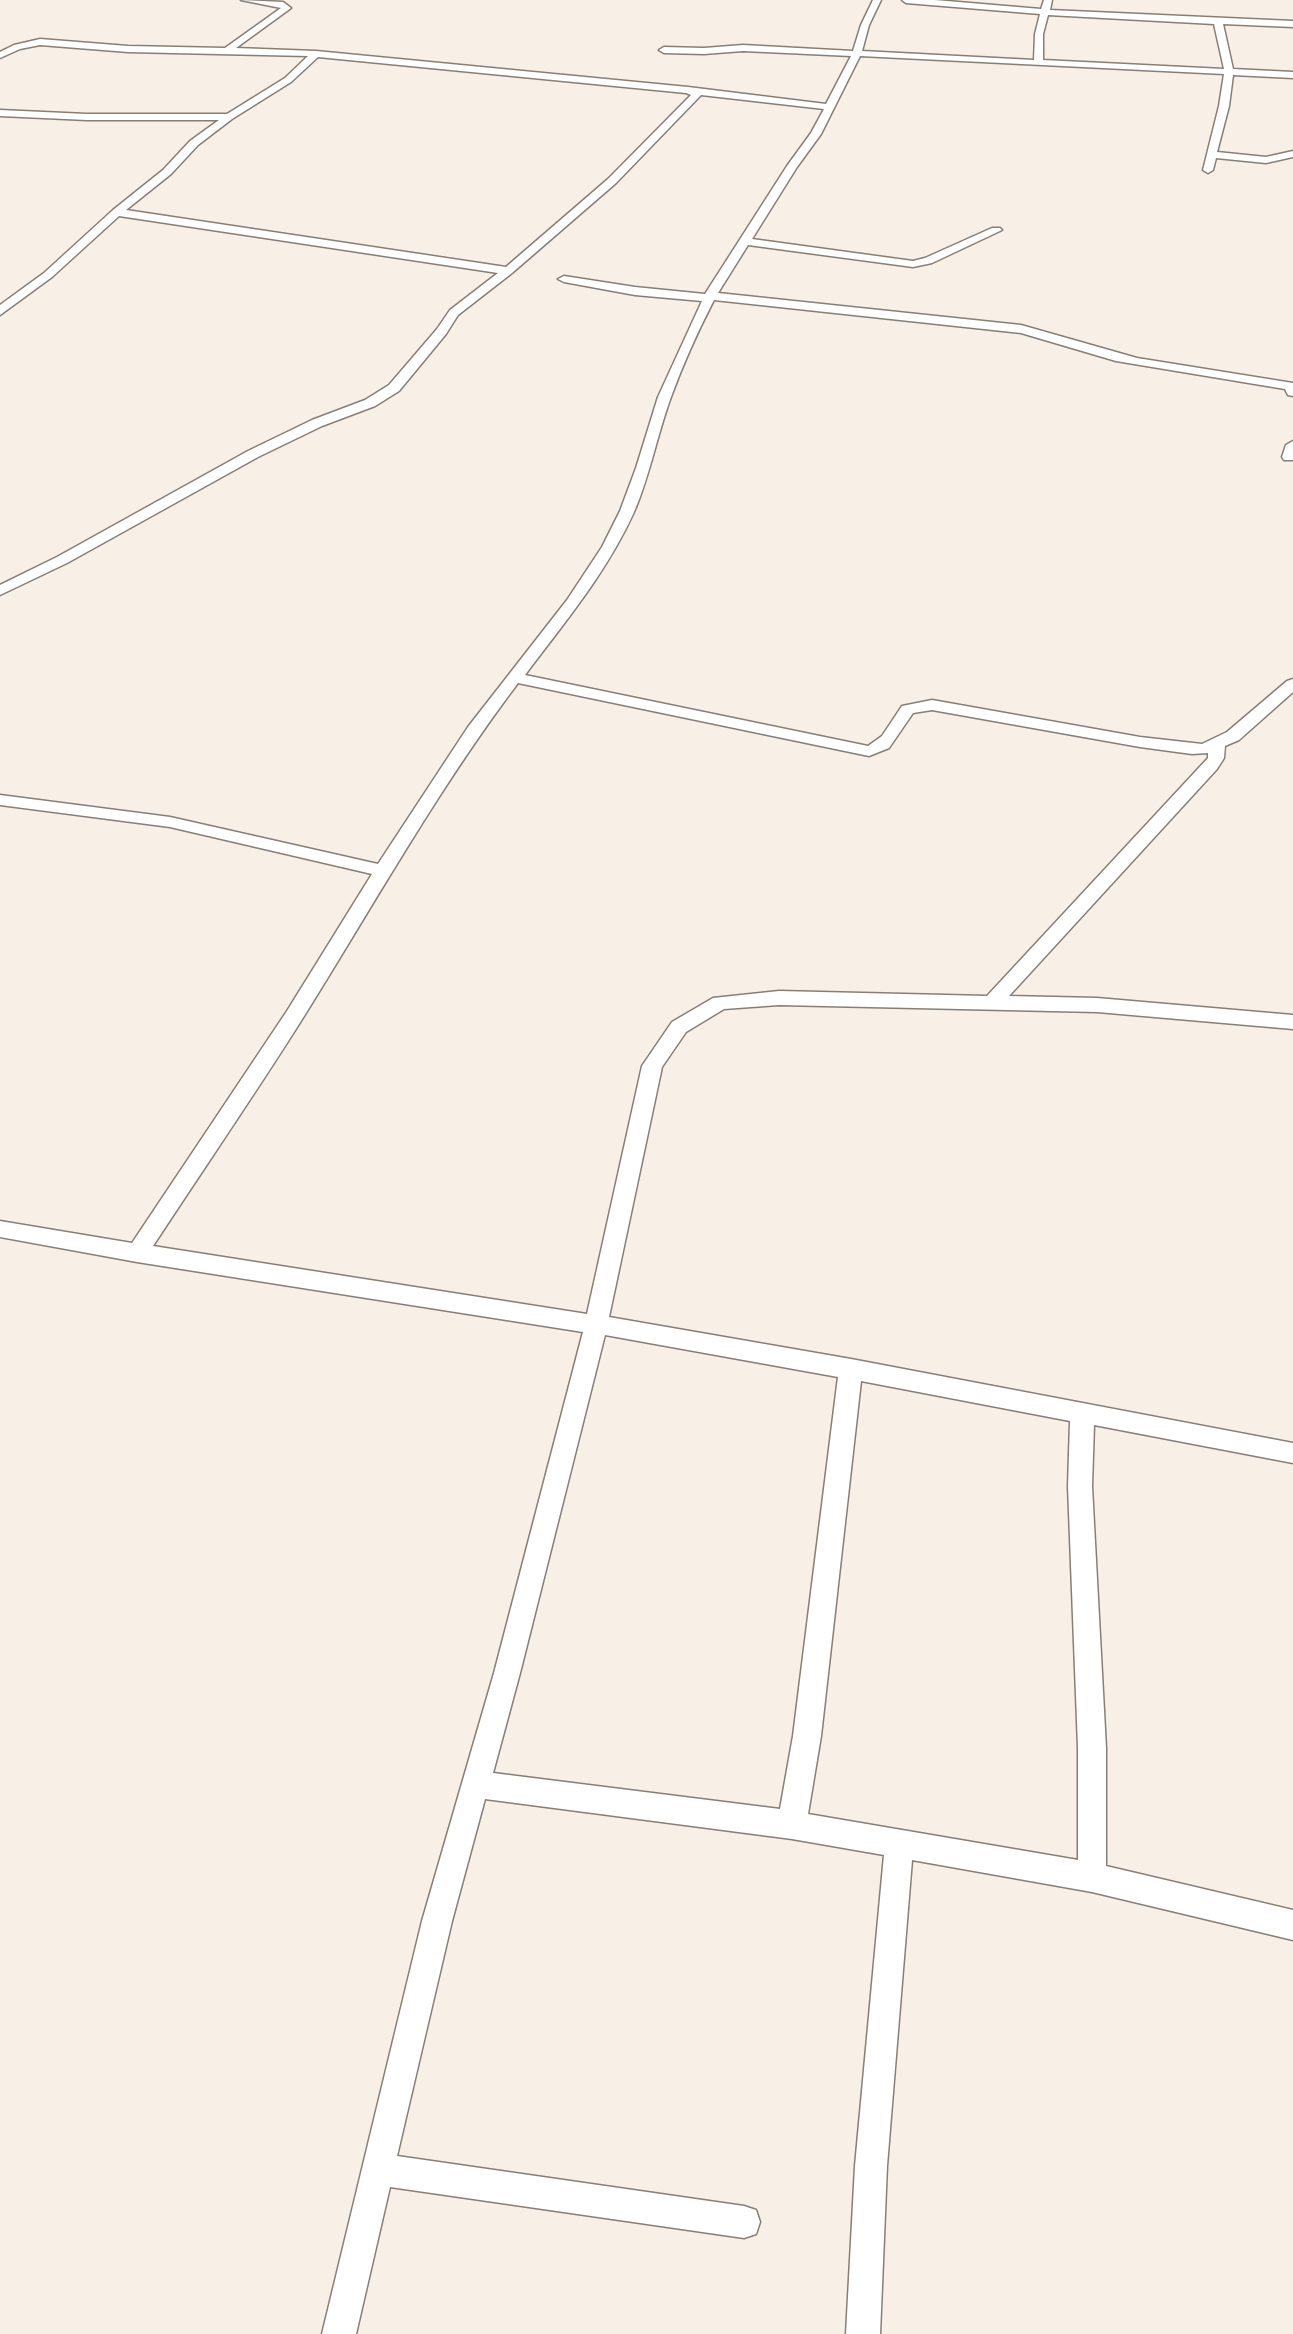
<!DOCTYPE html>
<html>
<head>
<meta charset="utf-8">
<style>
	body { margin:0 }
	canvas { display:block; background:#f8efe6 }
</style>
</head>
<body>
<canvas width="1293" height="2334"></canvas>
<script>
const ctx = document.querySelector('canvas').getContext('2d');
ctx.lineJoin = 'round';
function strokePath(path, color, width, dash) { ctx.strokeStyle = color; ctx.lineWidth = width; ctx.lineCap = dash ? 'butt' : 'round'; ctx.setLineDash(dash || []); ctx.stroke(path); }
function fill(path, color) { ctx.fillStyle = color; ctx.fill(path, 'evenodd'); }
const minor = new Path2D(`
	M241 0 283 2 291 8 236 48 316 51 688 87 826 104 851 56 743 51 704 54 664 53 659 50 664 47 704 48 743 45 853 51 861 25 873 0H881L869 25 862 51 1034 60 1035 34 1040 14 906 3 902 0H935L1041 9 1044 0H1052L1050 10 1293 21V27L1223 24 1233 69 1293 72V78L1233 75 1229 106 1217 152 1266 157 1293 151V157L1266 163 1216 158 1213 170 1208 173 1203 170 1219 106 1224 74 860 56 821 134 797 167 752 239 913 261 925 258 992 228H1000L1002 230 932 263 913 267 748 245 718 293 1021 325 1137 358 1293 383V396L1288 395 1285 389 1116 361 1021 333 714 300C698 331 683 364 671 397 657 435 650 475 634 512 607 572 564 623 525 675L868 746 882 736 902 706 932 700 1140 737 1202 744 1227 732 1287 681 1293 679V692L1239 740 1225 746 1224 758 1217 769 1009 996 1097 998 1293 1015V1029L1097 1012 779 1005 724 1009 686 1032 662 1067 609 1317 851 1359 1293 1443V1463L1094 1425 1092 1486 1106 1748V1866L1293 1910V1940L1092 1892 912 1860 887 2166 880 2334H846L855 2166 884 1855 792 1839 485 1799 452 1921 397 2156 744 2206 756 2210 760 2222 756 2234 744 2238 390 2187 356 2334H322L422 1921 494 1673 583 1332 137 1262 0 1237V1221L132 1243 287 1011 372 874 170 827 0 805V795L170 817 378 864 468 727 567 600 602 547 620 511 636 468 658 397 702 301 635 295 564 282 558 279 564 276 635 287 705 294 787 166 811 133 824 109 701 95 616 183 512 273 458 315 446 334 399 391 375 406 322 426 258 457 67 563 0 595V585L57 557 248 451 312 420 365 400 389 385 437 329 450 310 498 273 119 216 52 277 0 315V305L44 273 113 210 163 170 190 141 219 120H87L0 116V110L87 114H227L285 78 308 56 128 52 40 45 20 49 0 58V52L14 45 40 39 128 46 225 48 281 8ZM1048 15 1214 24 1224 69 1043 60V34ZM318 57 686 93 691 95 608 179 506 267 126 210 171 174 198 145 232 119 291 82ZM518 683 869 756 889 748 913 713 932 710 1140 747 1192 754 1208 753V758L987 996 779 991 713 998 672 1022 642 1066 587 1314 153 1246C202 1171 253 1097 301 1021 372 908 437 790 518 683ZM605 1335 838 1377 793 1736 780 1809 493 1773 520 1673ZM861 1381 1070 1421 1068 1486 1078 1748V1860L808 1814 821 1736Z
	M1293 441V460H1284L1282 457 1286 445Z`);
strokePath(minor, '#877f77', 3);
fill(minor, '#fff');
</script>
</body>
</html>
